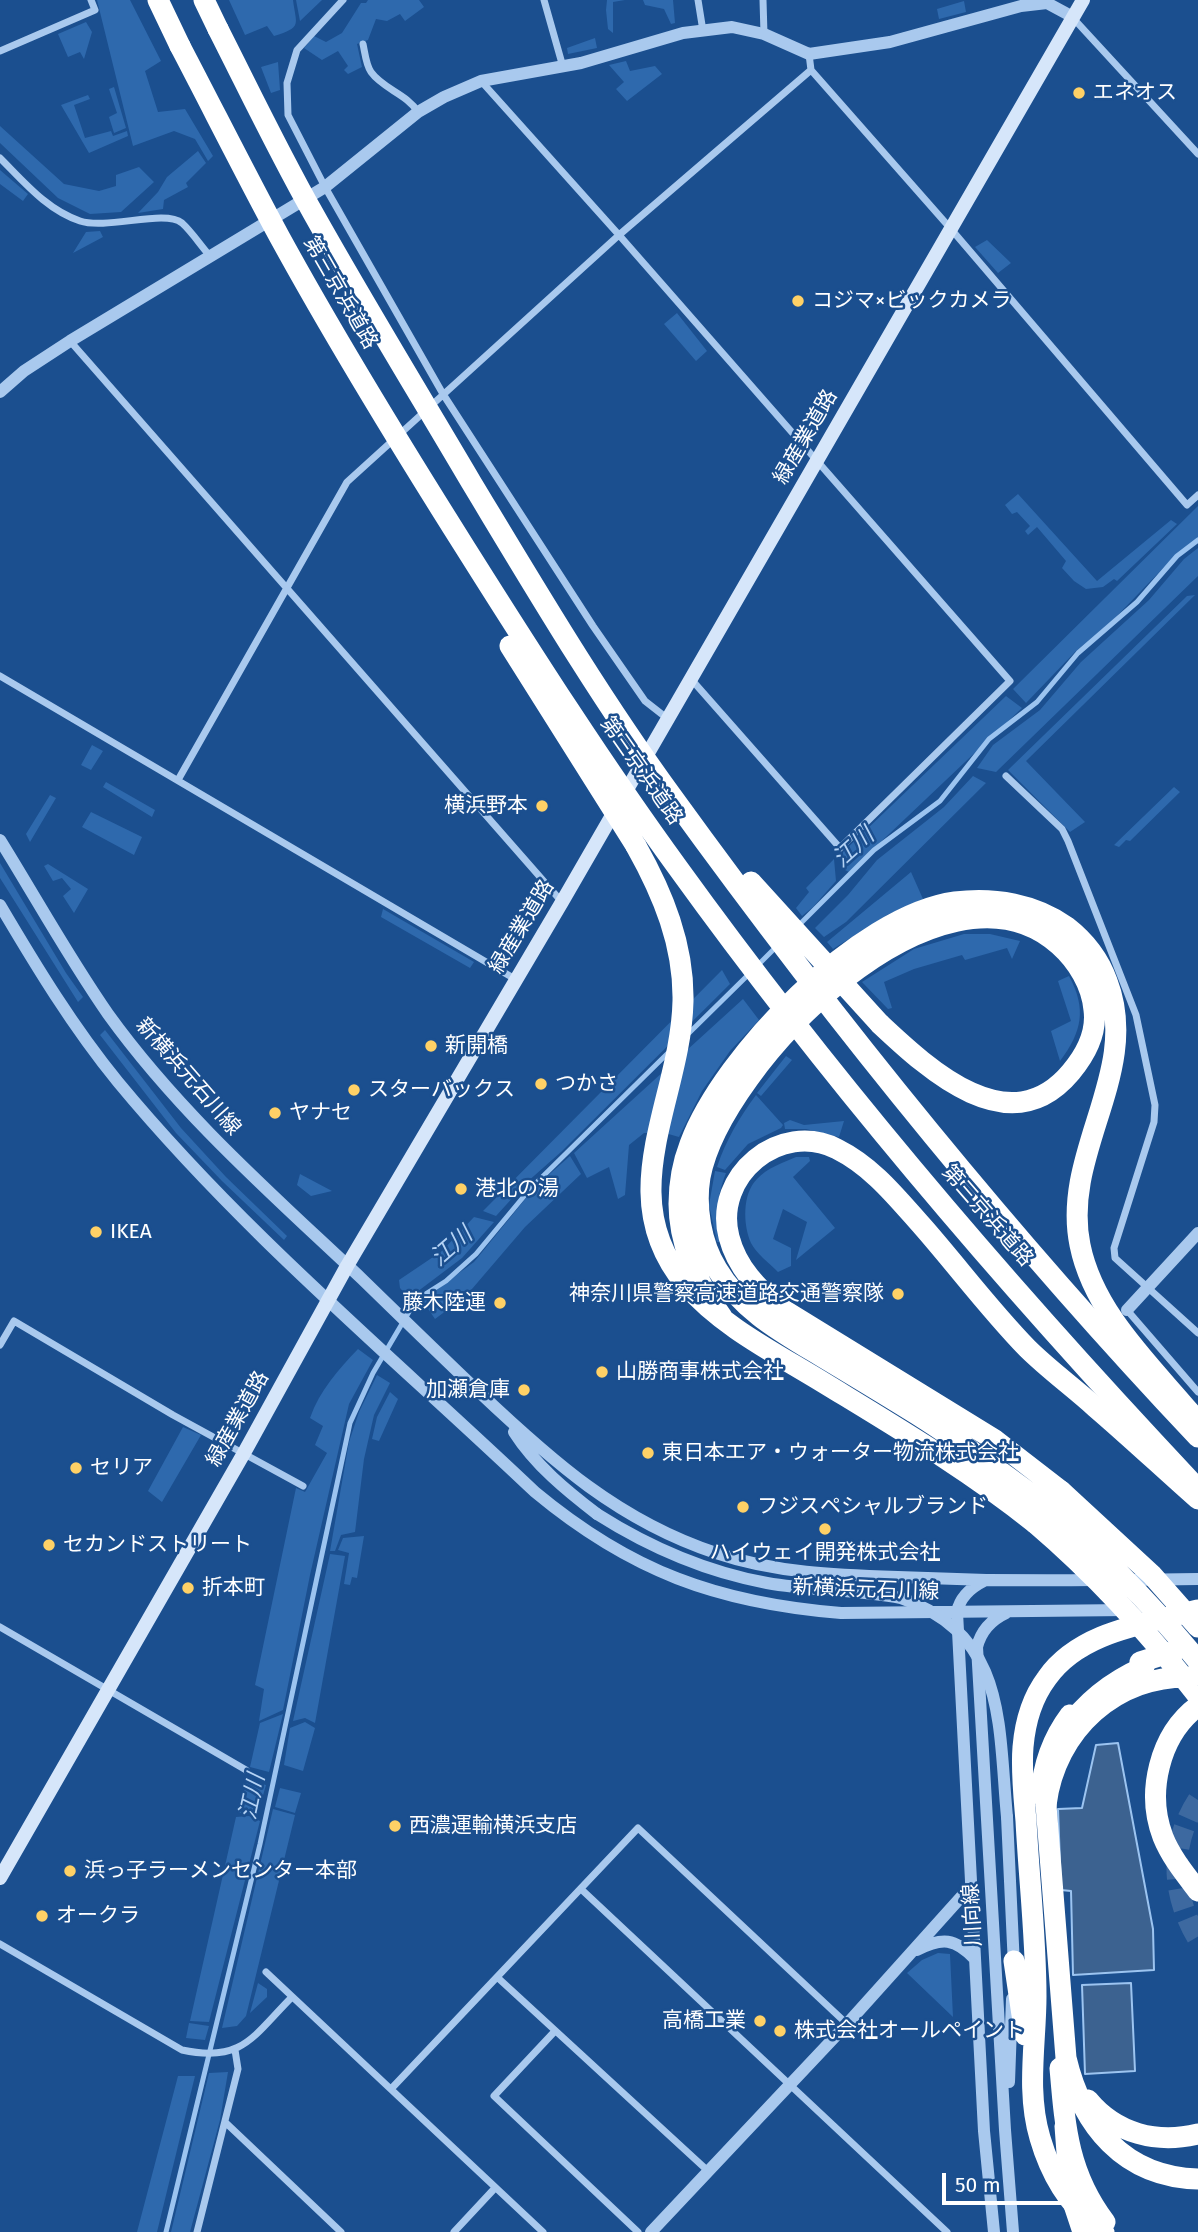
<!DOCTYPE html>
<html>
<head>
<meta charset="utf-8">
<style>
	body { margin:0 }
	#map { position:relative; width:1198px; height:2232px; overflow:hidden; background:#1b4f8f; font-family:"Fira Sans",sans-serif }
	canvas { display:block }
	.scale { position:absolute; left:942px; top:2173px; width:121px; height:32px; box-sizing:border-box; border:4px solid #fff; border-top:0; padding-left:9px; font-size:21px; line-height:24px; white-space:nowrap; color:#fff; -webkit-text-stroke:5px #1b4f8f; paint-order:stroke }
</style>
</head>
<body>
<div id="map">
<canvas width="1198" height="2232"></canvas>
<div class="scale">50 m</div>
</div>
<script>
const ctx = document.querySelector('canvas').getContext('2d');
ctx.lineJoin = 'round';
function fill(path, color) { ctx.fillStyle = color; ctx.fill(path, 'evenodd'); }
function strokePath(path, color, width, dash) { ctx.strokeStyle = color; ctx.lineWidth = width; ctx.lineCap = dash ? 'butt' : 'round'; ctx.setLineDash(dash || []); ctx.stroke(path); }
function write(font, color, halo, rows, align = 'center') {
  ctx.font = font + ' "Fira Sans","Noto Sans JP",sans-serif'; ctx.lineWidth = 5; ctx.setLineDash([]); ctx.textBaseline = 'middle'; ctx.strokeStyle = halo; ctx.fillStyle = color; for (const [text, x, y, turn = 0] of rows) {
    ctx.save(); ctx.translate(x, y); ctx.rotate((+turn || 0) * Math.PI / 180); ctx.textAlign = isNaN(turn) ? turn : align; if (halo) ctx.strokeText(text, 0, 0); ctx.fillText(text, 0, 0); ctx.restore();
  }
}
fill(new Path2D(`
	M97 0H130L161 61 145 71 158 112 185 109 213 156 208 161 195 139 174 131 133 146Z
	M229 0H293C296 25 303 27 274 36L267 26 245 35Z
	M296 0H322L300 21Z
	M368 0H419L424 7 405 21 400 14 387 21 376 19 368 40 357 44 362 67 348 74 344 70 348 66 338 51 322 60 304 48 314 36 326 42 342 33 361 3H366Z
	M607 0H625L613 2V33L608 29 606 10Z
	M643 0H673L675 23 671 24 664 9 645 5Z
	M964 1 966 12 939 19 937 9Z
	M86 22 92 32 84 59 80 52 68 57 58 34Z
	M595 38 597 48 568 54 567 48Z
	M626 61 630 71 655 66 662 74 627 101 616 89 624 82 609 65Z
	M278 62 280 90 271 93 261 67Z
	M114 87 126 128 114 133 109 117 117 113 109 89Z
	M88 95 90 99 74 105 85 138 111 131 113 136 127 131 128 136 89 153 61 105Z
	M0 126 64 184 99 191 116 186V175L139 167 154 182 121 212 90 214 58 198 0 143Z
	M198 151 206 163 186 183 188 187 164 200 163 209 138 213 158 192 167 177Z
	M0 170 28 194 23 201 0 184Z
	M100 231 103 237 73 253 86 232Z
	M987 240 1011 263 998 273 975 247Z
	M677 313 707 351 696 361 664 324Z
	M1018 494 1097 581 1171 520 1177 524 1117 581 1114 579 1103 587 1086 589 1074 581 1062 568 1066 561 1037 527 1028 535 1025 531 1030 526 1017 512 1012 514 1005 505Z
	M1198 506V538L1168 563 1114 619 1075 652 1026 703 1013 689Z
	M1198 548V576L996 772 977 768 993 745 1040 710 1081 662 1149 600 1184 559Z
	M1195 595 1026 761 1085 822 1070 832 1008 770 1187 596Z
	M1006 696 1022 708 849 872 843 869V852Z
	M92 745 103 751 91 770 81 765Z
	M973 776 986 783 846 922 824 937 815 928 848 895 877 860 944 807Z
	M106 782 155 810 152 817 103 787Z
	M1174 787 1180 792 1130 841 1126 840 1119 847 1114 845Z
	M50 795 56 798 30 842 26 834Z
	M91 812 142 837 134 855 82 827Z
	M834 859 836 881 813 907 802 916 796 908 809 892 806 888Z
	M0 863 66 973 83 997 78 1002 0 878Z
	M48 864 88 889 74 913 63 896 71 889 62 878 53 881 44 866Z
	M911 872 923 899 887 915 833 949 827 942Z
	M383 909 474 962 470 968 381 917Z
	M964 934H990L1020 941 1012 959 1007 948 965 960 962 955 914 969 884 982 892 1008 888 1009 862 982 914 949Z
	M722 970 730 984 561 1152 526 1183 496 1216 483 1211Z
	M1069 976C1087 1009 1082 1032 1060 1061L1051 1031 1071 1021 1058 981Z
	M743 999 759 1020 730 1051 702 1091 679 1137 665 1133H644L629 1145 625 1195 618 1199 609 1167 587 1178 574 1153Z
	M105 1030 181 1128 226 1177 287 1236 284 1240 222 1181 176 1133 100 1035Z
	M786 1056 792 1060 761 1096 757 1093Z
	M756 1095 783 1125 781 1128 748 1144 725 1170 717 1167C726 1140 739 1118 756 1095Z
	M790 1120 804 1125 844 1121 839 1137 806 1129H785L784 1123Z
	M570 1156 581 1174 525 1227 466 1296 435 1319 422 1300 474 1262 535 1187Z
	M796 1157H809L810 1161 793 1177 835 1228 796 1260 807 1222 783 1209 773 1239 791 1248V1266L778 1272C769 1263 756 1253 751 1243 743 1225 742 1194 757 1179 767 1168 782 1163 796 1157Z
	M715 1171 726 1173C716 1199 716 1215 720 1242H717L709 1205Z
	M300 1174 332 1191 311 1196 297 1185Z
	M474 1217 494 1222 462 1258 409 1298 400 1288 399 1280 442 1251Z
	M358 1349 373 1360 349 1404 310 1575 283 1710 259 1721 264 1689 255 1685 296 1488 305 1492 327 1453 315 1445 323 1426 310 1418C320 1390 338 1370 358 1349Z
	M377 1375 390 1383 374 1415 364 1459 355 1532 341 1535 335 1551H330L349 1442 359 1412Z
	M390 1392 398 1399 379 1441 372 1439 377 1417Z
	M183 1427 201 1435 162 1502 148 1491Z
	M364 1536 357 1578 352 1577 350 1585 344 1584 349 1553 338 1550 343 1538Z
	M330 1554 345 1556 315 1723 305 1718 293 1721Z
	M283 1714 269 1772 250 1767 260 1723Z
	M305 1722 315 1728 303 1771 284 1765 290 1728Z
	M247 1781 266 1785 257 1816 248 1813H238Z
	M280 1788 301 1793 295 1813 275 1807Z
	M273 1809 295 1815 246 2016 237 2026 222 2028Z
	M249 1816 260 1821 209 2022 190 2021 236 1817Z
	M938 1953 950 1954 953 2017 907 1973 922 1960Z
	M258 1983 267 1989V1997L250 2013Z
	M189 2023 209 2026 205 2040 186 2038Z
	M228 2072 220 2120 190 2232H171L209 2073Z
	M178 2076H195L157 2232H137Z`), '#2e69ad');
const water = new Path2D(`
	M1118 1743 1153 1929 1154 1970 1073 1975 1071 1891 1061 1890 1058 1809 1082 1808 1096 1745Z
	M1131 1983 1135 2071 1085 2074 1082 1985Z`);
fill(water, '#3c6290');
strokePath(water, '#9cc4f0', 2);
strokePath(new Path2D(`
	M797 927 874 850 940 801 989 739 1037 702 1078 653 1137 602 1177 556 1198 540
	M757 966 777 946
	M687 1035 750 973
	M166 2232 260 1844 350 1423 373 1373 416 1300 446 1281 476 1254 530 1189 670 1051`), '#9cc4f0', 5);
strokePath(new Path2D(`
	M1198 1800C1169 1845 1171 1894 1198 1939`), '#3d69a0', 21, [21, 10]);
strokePath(new Path2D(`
	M343 0 297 50 287 83 288 115 325 187 443 394 593 626 645 701 668 719
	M544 0 563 67
	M698 0 703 31
	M763 0 764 34
	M1073 18 1198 154
	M363 44C365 53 366 65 371 72 383 89 407 94 418 112
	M0 51 95 10 91 0
	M809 54 811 70 951 229 1187 505 1198 495
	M481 81 619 235 1010 681 840 848 691 679
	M0 158C24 182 47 210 80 221 107 230 165 209 182 223 192 232 201 246 210 256
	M70 341 562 902
	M0 676 515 979
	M1006 776 1062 829 1068 841 1136 1015 1155 1105 1154 1122 1114 1248 1115 1258 1198 1333
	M178 780 347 482 619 235 811 70
	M1127 1310 1198 1392
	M0 1345 14 1321 173 1415 303 1486
	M0 1627 246 1770
	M581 1889 947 2232
	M0 1944 182 2050C243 2063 253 2036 292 1997
	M266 1972 543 2232
	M497 1977 708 2171
	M555 2031 494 2096 638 2232
	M391 2089 638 1828 847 2024
	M225 2122 341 2232
	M197 2232 238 2069 235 2050
	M454 2232 495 2188`), '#a9c9ee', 7);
strokePath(new Path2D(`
	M0 392 24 371 70 341 325 187 418 112 444 97 481 81 581 63 683 33 732 27 764 34 809 54 890 42 1021 6 1047 3 1073 17
	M0 840C36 898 69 958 108 1014 180 1114 273 1195 362 1279 401 1317 440 1355 479 1392 552 1461 619 1521 716 1553 775 1573 837 1575 898 1577 964 1580 1029 1581 1096 1580
	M0 905C36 966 73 1027 118 1082 242 1232 394 1358 535 1492 630 1571 717 1603 841 1613L1128 1610
	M1127 1310 1198 1233
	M514 1432C535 1465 567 1491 597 1514
	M1124 1580 1198 1579
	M984 1581C970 1588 960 1597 957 1612L984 2131 994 2232
	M1006 1613C991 1620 981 1631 977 1647L1005 2130 1013 2232
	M1007 1817 1014 1966
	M917 1950C942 1937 955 1938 975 1959
	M1009 2082 1012 1999
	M651 2232 847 2024 971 1886`), '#a9c9ee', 12);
strokePath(new Path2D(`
	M0 1878 244 1453 347 1266 562 902 1083 0`), '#d6e6fa', 14);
strokePath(new Path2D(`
	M158 0 180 46
	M204 0 218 29
	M636 846C663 894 684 945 683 1001 681 1100 610 1195 686 1285 722 1327 777 1354 824 1383 896 1427 969 1470 1035 1523
	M880 1024C929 1070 1010 1145 1071 1072 1086 1054 1097 1033 1094 1010 1092 985 1077 961 1059 945 942 840 721 1065 700 1177 695 1207 701 1243 717 1269 741 1310 781 1332 821 1356 856 1377 891 1398 926 1420 968 1447 1008 1477 1048 1507
	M722 1317C698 1284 679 1246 679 1204 679 1184 683 1162 690 1144 723 1055 859 915 955 902 994 897 1035 904 1067 927 1085 941 1099 959 1107 981 1142 1072 1061 1152 1080 1245 1094 1315 1154 1368 1198 1422
	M1061 1491 995 1440 782 1309C758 1289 737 1268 729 1237 713 1176 780 1120 837 1149 873 1167 897 1198 923 1227 958 1267 990 1310 1027 1348 1048 1369 1073 1387 1095 1407 1130 1437 1164 1469 1198 1499
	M1198 1706C1159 1735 1146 1793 1163 1837 1171 1857 1185 1874 1198 1891
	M1066 1730C1086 1701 1112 1681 1144 1667
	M1047 1787 1046 1805 1066 2058C1082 2126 1124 2177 1198 2179
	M1041 1795C1043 1765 1052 1739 1070 1715
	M1014 1961 1025 2035
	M1060 2068C1065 2127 1068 2173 1105 2222
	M1088 2100C1116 2134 1157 2144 1198 2134
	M1104 2232C1071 2209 1051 2176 1040 2138 1026 2091 1036 2043 1036 1996 1036 1938 1029 1879 1026 1821 1024 1797 1021 1771 1023 1747 1025 1723 1032 1698 1047 1678 1080 1631 1146 1624 1198 1610`), '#fff', 21);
strokePath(new Path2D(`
	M597 1514C649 1547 707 1572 767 1583 811 1591 857 1589 901 1598 1007 1635 998 1723 1007 1817`), '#a9c9ee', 12);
strokePath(new Path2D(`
	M218 29C249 90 279 153 313 213 364 304 418 392 471 482 535 588 598 695 671 795 833 1019 1008 1236 1198 1437
	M180 46C213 109 245 173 279 236 337 342 401 446 466 549 534 657 603 765 678 868 836 1087 1013 1293 1198 1489
	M510 646 636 846
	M751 882 880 1024
	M1061 1491 1152 1575 1198 1627
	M1048 1507C1103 1554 1152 1605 1198 1661
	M1035 1523C1096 1575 1149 1633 1198 1696
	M1140 1662 1175 1651
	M1046 1805C1055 1730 1117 1674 1192 1677
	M1065 2126 1070 2193 1083 2232`), '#fff', 21);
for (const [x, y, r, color] of [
	[1079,93,7,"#ffd166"],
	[798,301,7,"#ffd166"],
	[542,806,7,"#ffd166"],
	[431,1046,7,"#ffd166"],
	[541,1084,7,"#ffd166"],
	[354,1090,7,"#ffd166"],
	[275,1113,7,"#ffd166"],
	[461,1189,7,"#ffd166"],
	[96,1232,7,"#ffd166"],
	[898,1294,7,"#ffd166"],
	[500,1303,7,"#ffd166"],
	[602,1372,7,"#ffd166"],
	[524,1390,7,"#ffd166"],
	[648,1453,7,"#ffd166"],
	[76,1468,7,"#ffd166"],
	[743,1507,7,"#ffd166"],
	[825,1529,7,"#ffd166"],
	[49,1545,7,"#ffd166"],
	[188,1588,7,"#ffd166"],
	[395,1826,7,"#ffd166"],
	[70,1871,7,"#ffd166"],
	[42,1916,7,"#ffd166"],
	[760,2021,7,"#ffd166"],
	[780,2031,7,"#ffd166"]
]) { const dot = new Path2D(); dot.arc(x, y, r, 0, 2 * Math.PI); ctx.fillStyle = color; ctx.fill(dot); strokePath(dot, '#1b4f8f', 2.5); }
write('21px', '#fff', '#1b4f8f', [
	["エネオス",1093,93],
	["コジマ×ビックカメラ",812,301],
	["横浜野本",528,806,"right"],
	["新開橋",445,1046],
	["つかさ",555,1084],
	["スターバックス",368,1090],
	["ヤナセ",289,1113],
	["港北の湯",475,1189],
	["IKEA",110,1232],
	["神奈川県警察高速道路交通警察隊",884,1294,"right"],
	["藤木陸運",486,1303,"right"],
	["山勝商事株式会社",616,1372],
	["加瀬倉庫",510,1390,"right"],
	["東日本エア・ウォーター物流株式会社",662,1453],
	["セリア",90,1468],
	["フジスペシャルブランド",757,1507],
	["セカンドストリート",63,1545],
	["ハイウェイ開発株式会社",825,1553,"center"],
	["折本町",202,1588],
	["西濃運輸横浜支店",409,1826],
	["浜っ子ラーメンセンター本部",84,1871],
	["オークラ",56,1916],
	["高橋工業",746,2021,"right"],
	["株式会社オールペイント",794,2031]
], 'left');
write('21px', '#fff', '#1b4f8f', [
	["第三京浜道路",340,293,60],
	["緑産業道路",806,437,-60],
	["第三京浜道路",641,771,55],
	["緑産業道路",522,927,-59],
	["新横浜元石川線",188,1077,49],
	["第三京浜道路",987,1216,49],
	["緑産業道路",238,1419,-61],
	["新横浜元石川線",866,1590,2],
	["川向線",973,1915,-93]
]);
write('italic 23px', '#b5d3f5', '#1b4f8f', [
	["江川",854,848,-42],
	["江川",452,1247,-41],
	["江川",253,1797,-78]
]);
</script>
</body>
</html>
